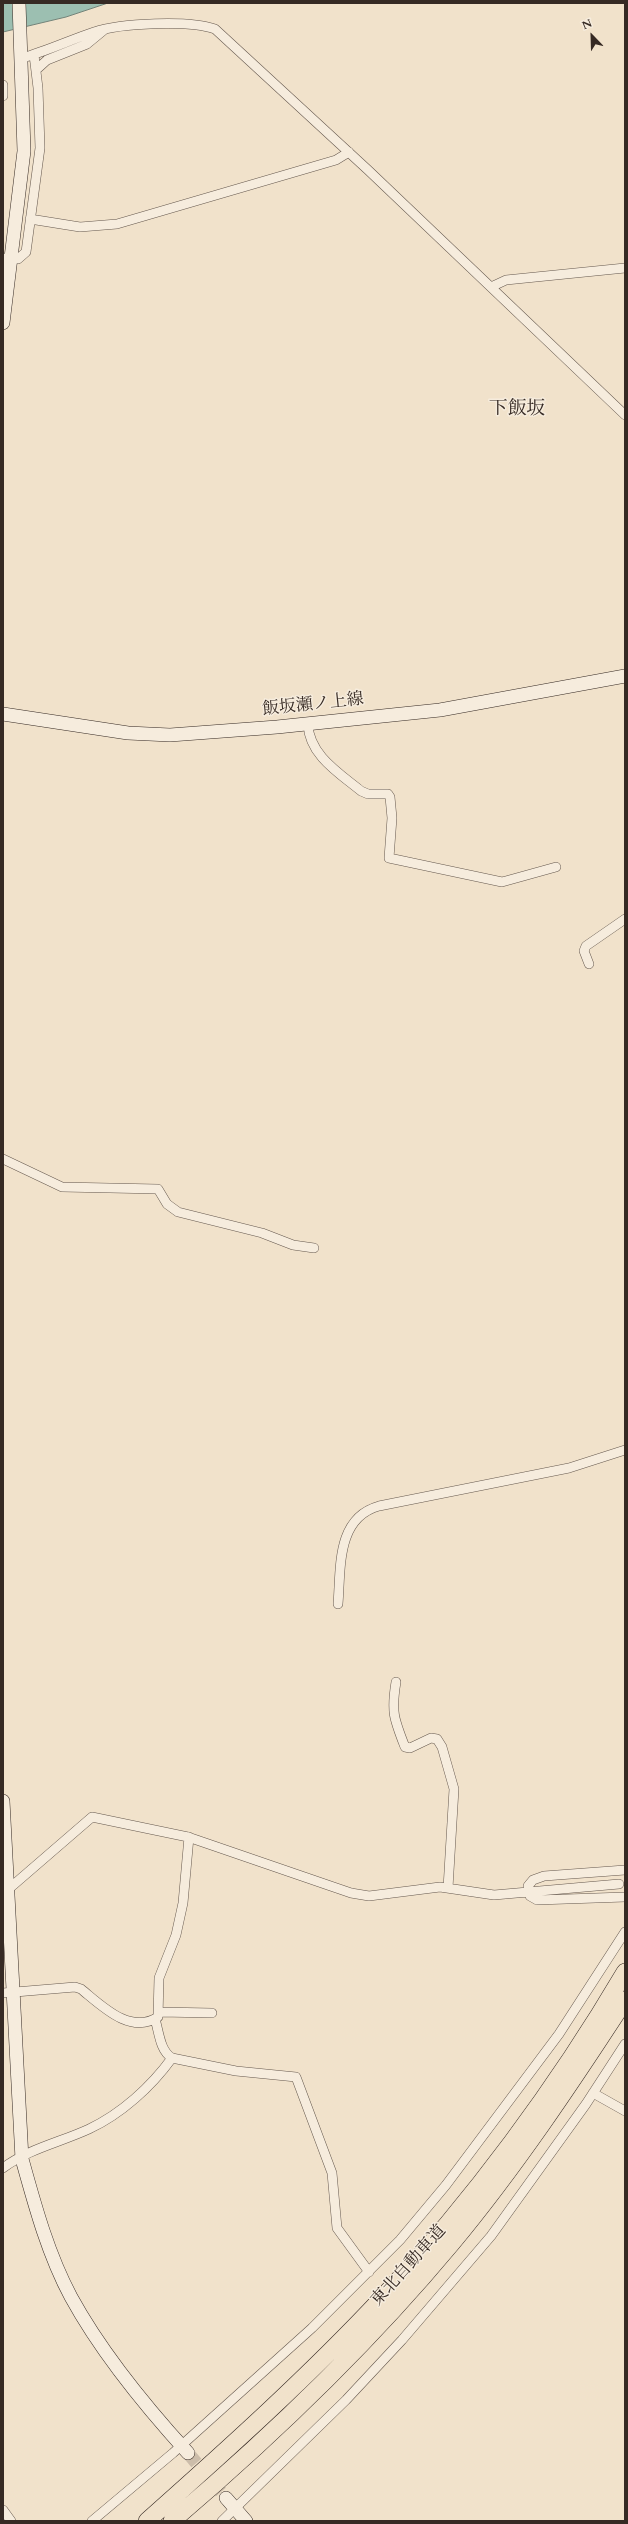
<!DOCTYPE html>
<html>
<head>
<meta charset="utf-8">
<style>
	body { margin:0 }
	#map { position:relative; width:628px; height:2524px; overflow:hidden; background:#f1e2cb; font-family:Cardo,serif }
	canvas { display:block }
	.frame { position:absolute; inset:0; border:4px solid #362a24; pointer-events:none }
	.north { position:absolute; left:572px; top:16px; width:40px; height:40px; -webkit-text-stroke:3px #f6ecdd; paint-order:stroke; rotate:337deg; font-size:11px; font-weight:700; line-height:16px; text-align:center; color:#362a24 }
	.north::after { content:''; display:block; margin:auto; width:14px; height:18px; background:#362a24; clip-path:polygon(50% 0,100% 100%,50% 72%,0 100%) }
</style>
</head>
<body>
<div id="map">
<canvas width="628" height="2524"></canvas>
<div class="frame"></div>
<div class="north">N</div>
</div>
<script>
const ctx = document.querySelector('canvas').getContext('2d');
ctx.lineJoin = 'round';
function fill(path, color) { ctx.fillStyle = color; ctx.fill(path, 'evenodd'); }
function strokePath(path, color, width, dash) { ctx.strokeStyle = color; ctx.lineWidth = width; ctx.lineCap = dash ? 'butt' : 'round'; ctx.setLineDash(dash || []); ctx.stroke(path); }
function write(font, color, halo, rows, align = 'center') {
  ctx.font = font + ' Cardo,"Noto Serif JP",serif'; ctx.lineWidth = 3; ctx.setLineDash([]); ctx.textBaseline = 'middle'; ctx.strokeStyle = halo; ctx.fillStyle = color; for (const [text, x, y, turn = 0] of rows) {
    ctx.save(); ctx.translate(x, y); ctx.rotate((+turn || 0) * Math.PI / 180); ctx.textAlign = isNaN(turn) ? turn : align; if (halo) ctx.strokeText(text, 0, 0); ctx.fillText(text, 0, 0); ctx.restore();
  }
}
const water = new Path2D(`
	M3 3H108L66 17 3 32Z`);
fill(water, '#9cbfb1');
strokePath(water, '#738379', 1);
strokePath(new Path2D(`
	M188 2453 226 2498`), '#ccbdaa', 13, [13, 6]);
const street = new Path2D(`
	M22 58C47 51 70 40 94 32 121 23 189 20 215 29L368 170 625 415
	M36 70 47 60 87 44 104 30
	M3 85V96
	M30 219 80 227 117 224 336 160 349 152
	M3 258 18 259 26 252 40 148 38 88 34 55
	M491 287 506 280 625 268
	M308 724C309 755 339 773 361 791L368 794H388L390 797 392 818 389 858 502 882 556 867
	M589 964 584 951 586 946 625 919
	M3 1159 62 1187 158 1189 167 1204 178 1212 262 1233 293 1245 314 1248
	M338 1604C341 1568 336 1518 379 1506L569 1468 625 1450
	M396 1682C391 1712 394 1719 405 1747L410 1748 431 1738 437 1739 442 1747 454 1789 448 1888
	M625 1870 544 1876 533 1880 528 1886 530 1896 537 1900 625 1897
	M4 1893 92 1817 188 1837 351 1893 369 1896 440 1887 494 1895 619 1884
	M3 1993 75 1987 81 1989C102 2006 130 2035 158 2017L159 1978 176 1935 183 1903 189 1837
	M160 2012 212 2013
	M155 2019C159 2032 160 2051 172 2058L236 2071 296 2077 332 2173 337 2228 369 2272
	M593 2093 625 2111
	M3 2168C28 2149 61 2142 89 2129 121 2114 151 2087 172 2058
	M3 2510 11 2521
	M92 2521 173 2453 312 2328 400 2240 446 2185 559 2034 625 1932
	M222 2521 346 2400 402 2340 491 2236 586 2104 625 2044`);
const secondary = new Path2D(`
	M3 323 24 151 19 3
	M3 714 128 733 170 735 277 727 440 710 625 676
	M3 1801 22 2159C35 2206 48 2254 71 2297 100 2350 147 2408 188 2453
	M226 2498 246 2521`);
const highway = new Path2D(`
	M147 2521C228 2449 308 2377 382 2298 472 2202 558 2086 625 1972
	M172 2521C273 2435 366 2346 451 2244 515 2167 571 2083 625 2000`);
strokePath(street, '#65584e', 10);
strokePath(secondary, '#362a24', 14);
strokePath(highway, '#362a24', 18);
strokePath(street, '#f6ecdd', 9);
strokePath(secondary, '#f6ecdd', 13);
strokePath(highway, '#f1e2cb', 17);
write('17px', '#362a24', '#f6ecdd', [
	["飯坂瀬ノ上線",313,705,-6],
	["東北自動車道",409,2266,-48]
]);
write('19px', '#362a24', '#f6ecdd', [
	["下飯坂",517,410]
]);
</script>
</body>
</html>
